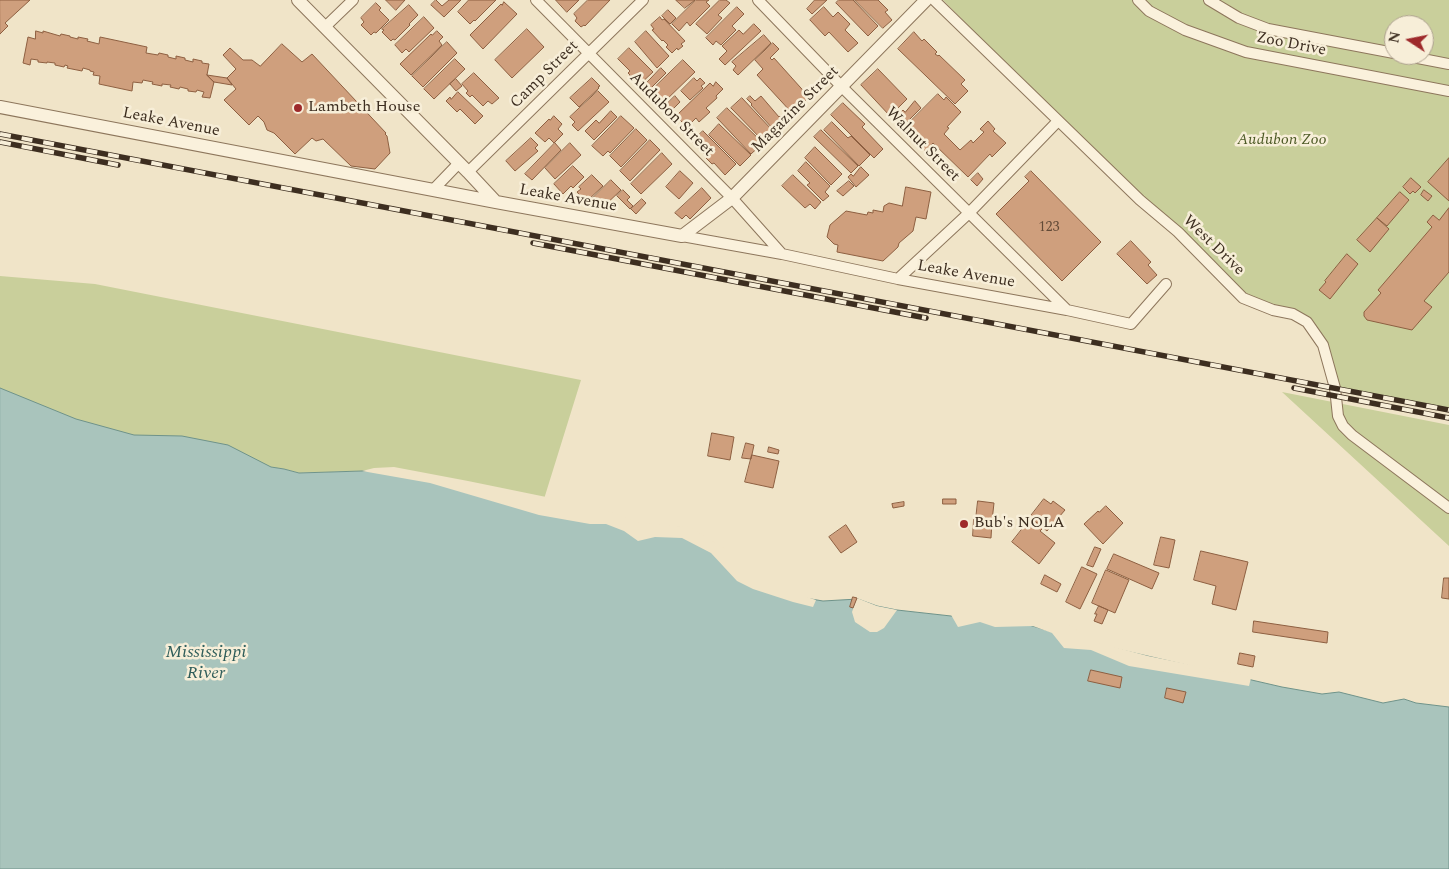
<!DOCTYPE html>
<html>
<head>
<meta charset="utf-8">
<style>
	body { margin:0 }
	#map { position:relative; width:1449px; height:869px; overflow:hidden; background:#f0e4c8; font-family:Spectral,serif }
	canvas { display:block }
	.north { position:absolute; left:1384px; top:15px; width:50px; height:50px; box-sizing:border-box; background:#f7eed8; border:1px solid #ada18e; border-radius:50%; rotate:281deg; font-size:14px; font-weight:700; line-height:20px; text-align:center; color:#3d2e20 }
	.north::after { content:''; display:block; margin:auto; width:18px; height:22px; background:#9e2a2b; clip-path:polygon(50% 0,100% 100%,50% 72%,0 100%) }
</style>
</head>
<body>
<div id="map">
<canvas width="1449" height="869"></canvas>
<div class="north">N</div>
</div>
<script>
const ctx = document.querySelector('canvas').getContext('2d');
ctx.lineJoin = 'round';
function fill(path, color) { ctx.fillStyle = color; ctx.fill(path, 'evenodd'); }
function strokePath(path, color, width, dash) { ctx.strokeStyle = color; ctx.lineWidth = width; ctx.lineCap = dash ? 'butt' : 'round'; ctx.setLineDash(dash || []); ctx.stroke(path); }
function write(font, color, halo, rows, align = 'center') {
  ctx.font = font + ' Spectral,serif'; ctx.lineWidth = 5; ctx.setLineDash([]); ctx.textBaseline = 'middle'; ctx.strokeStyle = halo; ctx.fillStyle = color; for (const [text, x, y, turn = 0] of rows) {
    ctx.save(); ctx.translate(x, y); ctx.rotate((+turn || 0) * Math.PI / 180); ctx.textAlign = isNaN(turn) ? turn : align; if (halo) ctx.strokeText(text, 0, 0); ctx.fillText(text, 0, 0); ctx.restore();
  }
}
fill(new Path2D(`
	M943 0H1449V410L1335 388 1323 345 1307 322 1243 298 1140 200ZM1394 25H1424V55H1394Z
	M0 276 95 284 581 380 544 499 393 470 299 473 284 469 229 462 0 408Z
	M1282 392 1449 425V546Z`), '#c9cf9b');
const water = new Path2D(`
	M0 388 76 419 134 435 182 436 228 445 271 467 284 469 299 473 393 470 638 525 689 528 745 572 781 594 823 601 858 599 877 606 897 610 951 616H998L1091 643 1282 687 1322 694 1339 692 1383 703 1404 699 1416 703 1449 707V869H0Z`);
fill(water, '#a9c4bc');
strokePath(water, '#6f938a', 1);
fill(new Path2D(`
	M394 467 468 481 600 508 639 523 690 527 727 550 747 570 782 591 801 595 816 600 813 607 793 602 753 589 737 581 711 553 682 538 655 537 638 541 624 531 606 524H590L539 515 430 483 362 471 374 468Z
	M857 598 877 606 897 610 884 628 877 632H870L855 622 852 612Z
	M950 613 966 614H1035L1050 616 1068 624 1092 641 1148 656 1251 677V678L1249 686 1129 666 1091 650 1064 648 1052 633 1033 626 995 627 980 622 958 627Z`), '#f0e4c8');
const building = new Path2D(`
	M0 0H30L5 23 8 26 0 34Z
	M386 0H405L396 10Z
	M436 0 442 6 449 0H461L444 17 431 5Z
	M469 0H496L475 21 474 20 470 24 458 12Z
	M556 0H579L567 12Z
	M588 0H610L585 26 584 25 581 27 575 21 577 18 574 14Z
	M676 0H695L685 8Z
	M696 0H709L706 2 710 6 690 26 687 22 679 31 672 24Z
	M720 0H726L730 3 718 15 722 18 707 34 696 24Z
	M815 0H827L812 14 807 9Z
	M839 0H853L878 26 868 36 836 3Z
	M855 0H878L888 10 885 12 892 20 883 28Z
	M504 2 517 14 483 49 470 35 501 4 502 5Z
	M376 3 381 8 379 10 389 20 376 33 374 32 371 35 361 25 364 22 361 18Z
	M409 5 418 15 409 24 410 25 395 40 393 39 391 41 382 32 384 30 382 29Z
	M737 7 744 14 732 26 736 30 721 45 716 41 713 45 706 38Z
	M824 7 833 17 838 12 850 24 845 30 858 43 848 52 829 32 825 36 810 20Z
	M668 10 676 18 670 24 662 16Z
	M424 17 434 28 409 52 406 49 402 53 395 45Z
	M660 17 662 20 664 19 685 41 681 44 683 46 678 50 677 48 672 53 666 47 668 45 663 40 662 41 652 30 654 29 651 25Z
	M754 24 761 31 725 65 719 59 727 51 722 46 739 30 743 34Z
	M527 29 544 47 512 78 495 60Z
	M36 31 43 33V31L60 36 61 34 70 36V37L78 39V37L88 39 87 41 99 44 100 37 147 47 146 53 158 55 159 53 168 55V57L176 59V56L185 58V60L193 62V59L202 61V63L209 64 207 75 214 82 210 98 202 97 204 92 197 90 196 92 188 91V89L180 87 179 89 170 87 171 85 162 84V86L152 84 153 82 143 80 142 83 133 82 132 91 99 84 100 76 93 75 94 72 90 71V70L83 68 82 71 67 68 68 66 65 65 64 67 55 65V63L47 62V63L38 62V60L31 59 30 65 23 63 28 37 35 39Z
	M437 31 443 37 439 41 442 45 411 75 400 64 431 34 432 35Z
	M646 31 669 56 657 68 635 42Z
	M914 32 922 41 924 39 937 52 935 54 938 56 939 55 965 80 961 84 968 91 955 104 898 49Z
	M764 35 771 43 738 75 733 70 736 66 732 62Z
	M447 42 457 53 423 87 412 76Z
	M773 43 779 49 770 58 772 60 774 58 809 97 792 113 757 75 763 69 755 60Z
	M282 44 302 62 312 54 386 133 385 134 387 136 390 153 375 169 351 166 323 139 316 141 312 138 295 154 274 133 267 130 264 122 258 116 249 125 224 100 236 89 227 78 236 69 223 55 230 48 243 60H252L260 66Z
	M629 48 653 72 639 85 634 79 633 81 629 77 630 75 628 73 630 71 618 59Z
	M455 59 465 69 434 99 424 89Z
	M683 60 695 72 663 103 651 91Z
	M661 68 666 73 648 91 643 87Z
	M878 69 907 99 890 116 861 85Z
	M474 73 499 98 492 104 488 101 483 106 472 95 470 97 466 93 468 91 462 84Z
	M207 75 227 78 232 85 214 82Z
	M592 78 600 86 598 87 599 88 579 107 570 98Z
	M694 78 697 81 700 78 705 83 701 86 703 88 690 100 681 91Z
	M456 79 462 86 456 91 450 84Z
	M716 82 723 89 716 96 717 98 706 108 710 112 699 122 696 118 687 127 676 116 710 83 713 86Z
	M598 91 609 102 578 131 572 125 575 122 570 117Z
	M458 92 483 116 475 124 460 109 457 112 446 101 450 97 451 99Z
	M938 94 944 100 946 97 961 112 947 127 949 128 944 134 960 150 971 140 973 143 984 132 980 129 988 121 995 129 993 131 1006 143 992 157 990 154 968 177 933 143 925 151 903 129Z
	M675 96 680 102 672 110 666 105Z
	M750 96 755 101 761 96 779 117 780 116 784 120 774 130 751 105 752 104 747 99Z
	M742 98 773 131 763 141 731 108Z
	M915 101 921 108 902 127 896 121 901 116 899 114 903 110 905 112Z
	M843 103 865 124 862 127 883 149 874 158 831 115Z
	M727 108 763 143 751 154 717 118Z
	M611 111 617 117 594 140 585 131 596 120 599 123Z
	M554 116 562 124 558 129 563 134 554 143 549 138 545 142 535 133 549 119 550 120Z
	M621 116 634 128 610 153 608 151 603 156 592 146Z
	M832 122 848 138 851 136 870 155 859 166 824 130Z
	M719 124 751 155 740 166 709 135Z
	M636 129 647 140 621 167 610 156Z
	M821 130 858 166 851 173 814 137Z
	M703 131 736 164 725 175 714 163 712 164 706 158 707 157 692 142Z
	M531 138 538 145 535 148 538 151 515 171 506 161Z
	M650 140 660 150 630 181 620 171Z
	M555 143 561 150 532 180 525 174Z
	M570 143 581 155 555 179 545 168Z
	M815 147 842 174 831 185 805 158Z
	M662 153 672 164 641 194 631 184Z
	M1449 158V201L1428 182Z
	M806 162 830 186 825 192 829 196 823 201 807 185 810 183 798 171Z
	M573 166 584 177 573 188 571 186 563 194 554 184Z
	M861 167 869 175 856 187 848 177 851 174 853 176Z
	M680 171 693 183 679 199 666 187Z
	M1031 171 1101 242 1062 281 996 214 1029 181 1025 177Z
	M978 173 983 179 977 186 971 180Z
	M592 175 603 186 586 202 577 192 581 189 579 187Z
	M793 175 821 202 815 209 810 204 805 208 782 186Z
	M1411 178 1421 187 1415 193 1413 191 1410 194 1403 187Z
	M611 180 621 190 602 208 593 198Z
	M849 181 854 186 843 196 837 191Z
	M906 187 931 192 926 219 916 217 913 231 899 243 898 247 883 261 837 252 838 245 834 244 827 237 830 225 846 211 867 215 868 212 873 213V210L883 212 884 206 889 203 902 206Z
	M702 188 711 198 690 219 686 215 682 219 675 213Z
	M623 190 630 197 627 200 633 206 630 209 617 196Z
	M1424 190 1432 196 1428 201 1421 195Z
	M1400 192 1409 200 1387 226 1377 218Z
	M642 199 646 203 636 214 631 209Z
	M1449 208V272L1424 301 1432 307 1412 330 1367 320 1364 316V312L1381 293 1378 290 1432 227 1427 222 1433 215 1439 220Z
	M1377 218 1389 229 1370 252 1357 240Z
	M1131 241 1151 262 1148 265 1157 275 1147 284 1117 254Z
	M1347 254 1358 264 1330 299 1319 290 1326 282 1325 281Z
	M712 433 734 437 730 460 708 456Z
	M746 443 754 445 751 459 742 458Z
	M769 447 779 450 778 454 768 452Z
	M752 455 779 461 773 488 745 482Z
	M943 499H956V504H943Z
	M1044 499 1051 504 1053 501 1065 510 1047 531 1030 517Z
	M978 501 994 503 992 521 976 519Z
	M904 502V506L893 508 892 504Z
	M1106 506 1123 523 1103 544 1084 524 1098 511 1099 512Z
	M1031 518 1043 528 1040 531 1055 543 1039 564 1012 542Z
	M974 519 992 521 991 538 973 536Z
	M846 525 857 542 841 553 829 537Z
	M1161 537 1175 540 1169 568 1154 565Z
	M1095 547 1101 549 1093 567 1087 565Z
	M1201 551 1248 562 1236 610 1212 604 1216 586 1194 580Z
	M1114 554 1159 573 1152 589 1107 569Z
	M1082 567 1097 574 1080 609 1066 602Z
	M1106 570 1129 580 1115 613 1092 603Z
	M1045 575 1061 584 1057 592 1041 584Z
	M1444 578H1449V599L1442 598Z
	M853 597 857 598 853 608 850 607Z
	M1099 606 1108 610 1102 624 1094 621 1097 614H1095Z
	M1254 621 1328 632 1327 643 1253 632Z
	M1240 653 1255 656 1253 667 1238 664Z
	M1091 670 1122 677 1120 688 1088 681Z
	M1167 688 1186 692 1183 703 1165 698Z`);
fill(building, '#cf9f7d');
strokePath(building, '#8d5f41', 1);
const minor = new Path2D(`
	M536 0 732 198 782 254
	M758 0 842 87 1067 310
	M934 0 1140 200 1178 232 1243 298 1273 310 1293 314 1307 322 1323 345 1335 388 1338 416 1343 426 1352 435 1449 508
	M1138 0 1149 11 1185 30 1246 52 1449 91
	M1209 0 1239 18 1268 29 1394 53
	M325 27 353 0
	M1402 55 1449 64
	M468 172 643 0
	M433 190 459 163
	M682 236 782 254 898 279 1067 310 1131 324 1166 284
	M898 279 969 213 1058 121`);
const tertiary = new Path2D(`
	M298 0 468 172 496 202
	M0 107 496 202 682 236 732 198 926 0`);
strokePath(minor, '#8d765c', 12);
strokePath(tertiary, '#8d765c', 14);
strokePath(minor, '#faf1dc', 10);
strokePath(tertiary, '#faf1dc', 12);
const rail = new Path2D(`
	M0 134 1449 410
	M0 142 118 165
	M533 243 926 318
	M1294 388 1449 418`);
strokePath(rail, '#3d2e20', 5.5);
strokePath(rail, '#f7eed8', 4, [11]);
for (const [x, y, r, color] of [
	[298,108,5,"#9e2a2b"],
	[964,524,5,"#9e2a2b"]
]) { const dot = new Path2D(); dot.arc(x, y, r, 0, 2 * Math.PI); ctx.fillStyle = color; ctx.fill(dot); strokePath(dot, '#f7eed8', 2); }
write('14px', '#624a37', null, [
	["123",1049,228]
]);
write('16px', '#3d2e20', '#f7eed8', [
	["Zoo Drive",1291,45,11],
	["Camp Street",545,75,-45],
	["Magazine Street",796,110,-45],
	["Audubon Street",671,115,45],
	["Leake Avenue",171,123,11],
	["Walnut Street",922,145,45],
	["Leake Avenue",568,199,10],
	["West Drive",1213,246,44],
	["Leake Avenue",966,275,10]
]);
write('16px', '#3d2e20', '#f7eed8', [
	["Lambeth House",308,108],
	["Bub's NOLA",974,524]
], 'left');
write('italic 16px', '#4d5a26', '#f7eed8', [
	["Audubon Zoo",1282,141]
]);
write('italic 18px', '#2f5d5a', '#f7eed8', [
	["Mississippi",206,653],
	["River",206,674]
]);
</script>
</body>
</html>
